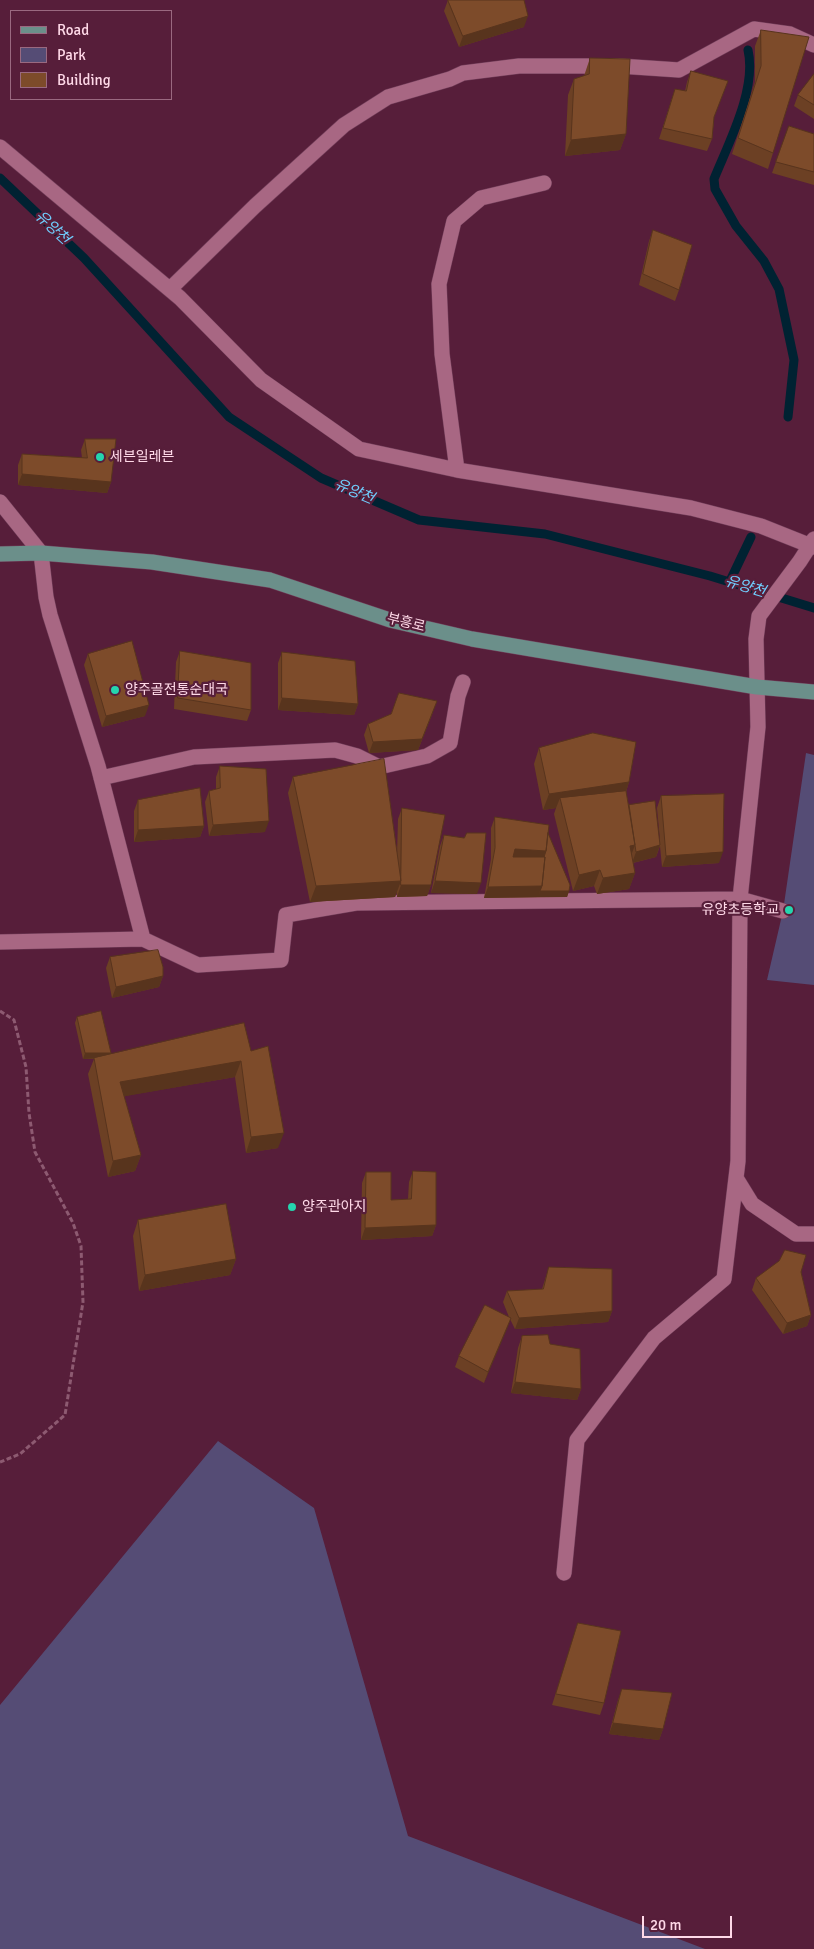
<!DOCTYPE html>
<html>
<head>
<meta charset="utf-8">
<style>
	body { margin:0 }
	#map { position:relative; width:814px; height:1949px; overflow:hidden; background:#571e3a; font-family:Signika,sans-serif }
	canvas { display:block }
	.legend { position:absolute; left:10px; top:10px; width:162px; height:90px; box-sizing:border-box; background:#571e3a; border:1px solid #9a6980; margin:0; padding:6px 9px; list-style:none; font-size:15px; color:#ffd9e8 }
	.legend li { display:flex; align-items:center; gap:10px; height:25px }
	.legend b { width:25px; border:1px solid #9a6980 }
	.scale { position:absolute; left:642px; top:1916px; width:90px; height:22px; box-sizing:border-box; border:2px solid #ffd9e8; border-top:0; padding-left:6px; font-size:15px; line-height:18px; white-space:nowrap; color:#ffd9e8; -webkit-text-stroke:4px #571e3a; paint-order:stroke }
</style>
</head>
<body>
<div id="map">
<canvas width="814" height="1949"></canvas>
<ul class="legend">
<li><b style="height:6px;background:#6b8f8a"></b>Road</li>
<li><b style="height:14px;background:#554c75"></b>Park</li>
<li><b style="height:14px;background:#7d4b2a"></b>Building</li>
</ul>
<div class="scale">20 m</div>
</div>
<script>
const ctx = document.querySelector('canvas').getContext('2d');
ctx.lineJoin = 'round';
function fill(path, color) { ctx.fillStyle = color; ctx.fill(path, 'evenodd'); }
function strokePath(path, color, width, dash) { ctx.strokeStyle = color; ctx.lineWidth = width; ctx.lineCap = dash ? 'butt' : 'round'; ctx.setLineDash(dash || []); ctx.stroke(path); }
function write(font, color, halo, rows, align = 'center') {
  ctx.font = font + ' Signika,"Noto Sans KR",sans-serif'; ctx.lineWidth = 4.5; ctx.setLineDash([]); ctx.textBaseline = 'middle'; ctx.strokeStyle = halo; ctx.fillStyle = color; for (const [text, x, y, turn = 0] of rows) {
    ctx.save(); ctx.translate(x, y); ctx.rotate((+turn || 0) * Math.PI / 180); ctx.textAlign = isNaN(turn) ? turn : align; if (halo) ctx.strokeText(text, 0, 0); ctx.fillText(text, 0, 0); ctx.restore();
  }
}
fill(new Path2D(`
	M806 753 814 755V985L767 980 783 911Z
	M218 1441 314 1508 408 1836 705 1949H0V1705Z`), '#554c75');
strokePath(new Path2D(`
	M748 50C757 89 729 142 714 179L715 189 736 226 764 261 779 289 794 360 788 417
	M0 178 84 258 229 417 321 478 419 520 545 534 710 576 814 608
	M729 583 751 537`), '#002232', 9);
const minor = new Path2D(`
	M0 147 180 298 261 380 359 449 457 470 691 508 761 526 814 547
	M170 289 255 206 344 125 388 97 450 79 463 73 519 66H619L679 70 754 29 790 34 814 45
	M457 470 442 354 439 284 454 221 481 198 544 183
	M0 502 41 553 46 597 50 615 98 766 143 939
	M101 778 194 757 335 750 357 756 379 767 427 756 450 743 458 696 463 682
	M0 942 143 939 198 965 281 960 286 915 356 903 740 899 783 911
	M736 1178 752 1204 796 1234H814
	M564 1573 577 1440 654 1338 724 1279 738 1161 740 899 758 727 756 639 759 616 800 561 814 539`);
const major = new Path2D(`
	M0 554 41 553 152 562 270 580 390 620 472 639 757 687 814 692`);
strokePath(minor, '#713e59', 16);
strokePath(major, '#713e59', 16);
strokePath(new Path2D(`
	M0 1011 14 1020 26 1067 29 1113 35 1152 73 1223 81 1246 83 1302 65 1415 20 1454 0 1462`), '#8d5a71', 3, [5, 2.5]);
strokePath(minor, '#a86783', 15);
strokePath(major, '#6b8f8a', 15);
fill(new Path2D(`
	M448 0 524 27 459 47 444 11Z
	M761 30 773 153 768 169 732 154 755 82V46Z
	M590 58 626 134 620 150 565 156 568 95 574 79 584 76Z
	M691 71 714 118 712 139 707 151 659 139 675 89 685 91 687 82Z
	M814 74V119L794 106 798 95Z
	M789 126 814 134V185L772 173Z
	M653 230 679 290 675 301 639 285 649 241Z
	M85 439 111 482 107 493 18 485V465L22 454 82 458 81 450Z
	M180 651 251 710 247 721 174 709 176 662Z
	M282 652 358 704 354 715 278 710V663Z
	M88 654 145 716 102 727 84 665Z
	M433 712 418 750 369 753 364 735 368 724Z
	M539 748 629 782 626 792 629 807V805L660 840 657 808 661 796 719 863 662 867 660 846 656 857 633 863 635 873 629 889 597 894 594 886 573 891 554 814 556 808 543 810 534 764Z
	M220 766 265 832 209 836 205 802 209 791 216 789V777Z
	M293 777 397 855 398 819 402 808 431 885 427 896 397 897V892L395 897 310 902 288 793Z
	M138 800 204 826 200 837 134 842V811Z
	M495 817 548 833 569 891 567 897 484 898 491 859V828Z
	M444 835 477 894 431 893 440 846Z
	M110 957 163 976 159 987 112 998 106 968Z
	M77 1017 111 1053V1054L251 1051 278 1148 246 1153 235 1077 124 1096 141 1155 135 1171 108 1177 88 1074 94 1059H83L75 1023Z
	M413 1171 436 1225 432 1236 361 1240 362 1183 366 1172 391 1200 408 1199 409 1182Z
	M138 1220 236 1259 230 1275 139 1291 133 1236Z
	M549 1267 612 1311 608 1322 515 1329 510 1319 484 1383 455 1367 459 1356 509 1317 503 1302 507 1291 542 1289Z
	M801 1272 811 1315 807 1326 783 1334 752 1290 756 1278Z
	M522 1336 581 1389 577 1400 511 1393 518 1348Z
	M578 1623 604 1703 600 1715 552 1705Z
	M622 1689 663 1729 659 1740 609 1734 618 1700Z`), '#6c4024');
fill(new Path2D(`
	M528 16 524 27 459 47 463 36Z
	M626 134 620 150 565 156 571 140Z
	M22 474 111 482 107 493 18 485Z
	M282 698 358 704 354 715 278 710Z
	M437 701 418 750 369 753 373 742Z
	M149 705 145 716 102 727 106 716Z
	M629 782 624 798H560L556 808 543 810 549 794Z
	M269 821 265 832 209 836 213 825Z
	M204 826 200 837 134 842 138 830Z
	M635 845 629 861 630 846Z
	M660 845 656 857 632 863 636 852Z
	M515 849 546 851 542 862 511 860Z
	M723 852 719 863 662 867 666 856Z
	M600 870 594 886 573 891 579 875Z
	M635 873 629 889 597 894 603 878Z
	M401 881 395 897 310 902 316 886Z
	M435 881 481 883 477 894 431 893Z
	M401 885H431L427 896 397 897Z
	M542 886 538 897 484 898 488 887Z
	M540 891H569L567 897H538Z
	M163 976 159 987 112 998 116 987Z
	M85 1053H111L109 1058 83 1059Z
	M241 1061 235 1077 115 1098 120 1082Z
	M284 1133 278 1148 246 1153 251 1137Z
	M141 1155 135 1171 108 1177 113 1161Z
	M436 1225 432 1236 361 1240 365 1228Z
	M236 1259 230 1275 139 1291 145 1275Z
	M612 1311 608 1322 515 1329 519 1318Z
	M811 1315 807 1326 783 1334 787 1323Z
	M511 1318 507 1329 484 1383 488 1372Z
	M515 1382 581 1389 577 1400 511 1393Z
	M613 1723 663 1729 659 1740 609 1734Z`), '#58341d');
const building = new Path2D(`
	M448 0H524L528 16 463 36Z
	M761 30 809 37 773 153 738 138 761 66Z
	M590 58 630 59 626 134 571 140 574 79 589 74Z
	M691 71 728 81 714 117 712 139 663 128 675 89 686 91Z
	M814 74V105L798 95Z
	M789 126 814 134V172L776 162Z
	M653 230 692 245 679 290 643 274Z
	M85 439H116L111 482 22 474V454L87 458Z
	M132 641 149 705 106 716 88 654Z
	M180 651 251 663V710L178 698Z
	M282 652 355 661 358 704 282 698Z
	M399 693 437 701 422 739 373 742 368 724 391 714Z
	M593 733 636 742 629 782 549 794 539 748Z
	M384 759 401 881 316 886 293 777Z
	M220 766 266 769 269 821 213 825 209 791 220 788Z
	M200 788 204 826 138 830V800Z
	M626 791 635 845 630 846 635 873 603 878 600 870 579 875 560 798Z
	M724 794 723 852 666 856 661 796Z
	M655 801 660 845 636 852 629 805Z
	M402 808 445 815 431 885H401Z
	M495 817 549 825 546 851 515 849 513 857H545L542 886 488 887 495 848Z
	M467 833H486L481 883 435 881 444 835 464 838Z
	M548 833 570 885 569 891H540L542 886 545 857H544L546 851Z
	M158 950 163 967V976L116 987 110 957Z
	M101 1011 111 1053H85L77 1017Z
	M244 1023 251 1051 268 1046 284 1133 251 1137 241 1061 120 1082 141 1155 113 1161 94 1058Z
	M413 1171 436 1172V1225L365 1228 366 1172H391V1200L411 1199Z
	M226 1204 236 1259 145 1275 138 1220Z
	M785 1250 806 1255 801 1272 811 1315 787 1323 756 1278 779 1261Z
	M549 1267 612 1269V1311L519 1318 507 1291 543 1289Z
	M485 1305 511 1318 488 1372 459 1356Z
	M548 1335 550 1344 580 1349 581 1389 515 1382 522 1336Z
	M578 1623 621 1631 604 1703 556 1694Z
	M622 1689 672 1693 663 1729 613 1723Z`);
fill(building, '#7d4b2a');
strokePath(building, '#58341d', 1);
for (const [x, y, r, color] of [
	[100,457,5,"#25d5ae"],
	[115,690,5,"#25d5ae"],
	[789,910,5,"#25d5ae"],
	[292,1207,5,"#25d5ae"]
]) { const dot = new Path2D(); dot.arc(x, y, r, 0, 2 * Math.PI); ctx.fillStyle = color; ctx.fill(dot); strokePath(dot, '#571e3a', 2); }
write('14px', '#ffd9e8', '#571e3a', [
	["세븐일레븐",110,457],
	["양주골전통순대국",125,690],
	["유양초등학교",779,910,"right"],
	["양주관아지",302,1207]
], 'left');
write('14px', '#ffd9e8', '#571e3a', [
	["부흥로",406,623,14]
]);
write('italic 15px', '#70cefe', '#571e3a', [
	["유양천",52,228,43],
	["유양천",354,492,23],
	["유양천",745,587,17]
]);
</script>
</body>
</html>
